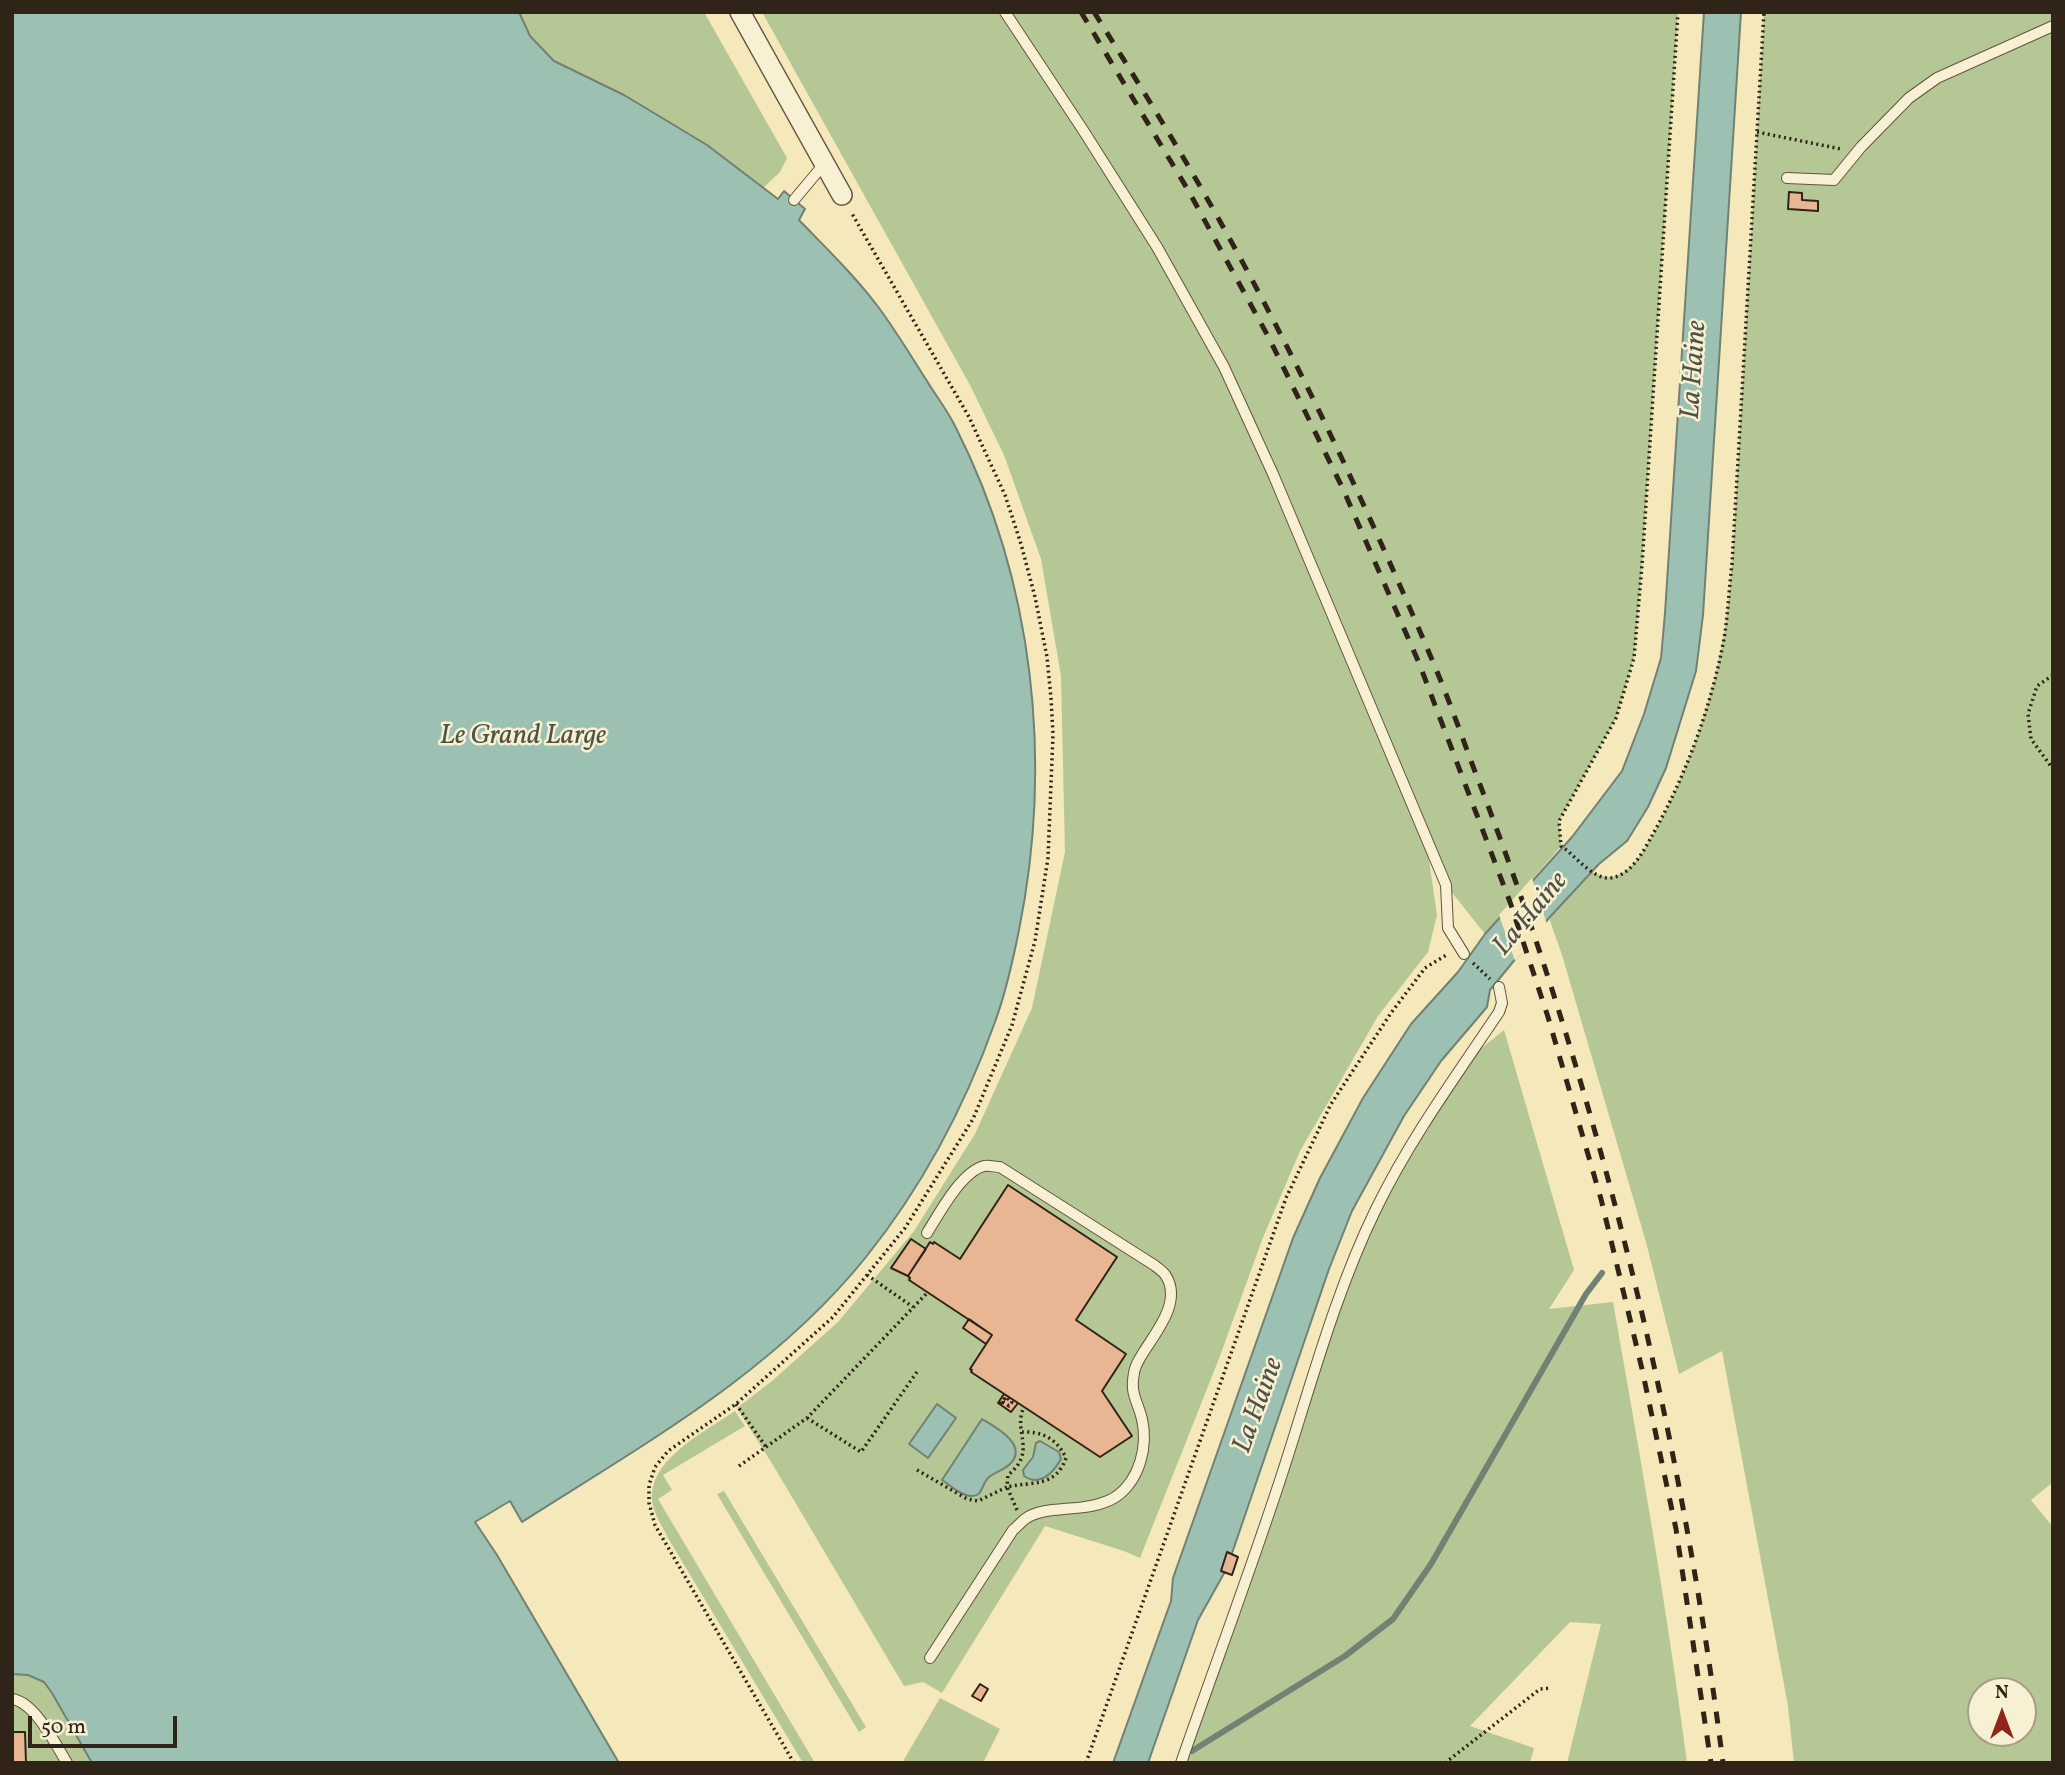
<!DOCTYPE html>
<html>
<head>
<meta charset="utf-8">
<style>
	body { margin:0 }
	#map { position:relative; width:2065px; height:1775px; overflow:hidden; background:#f5e8ba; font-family:Vollkorn,serif }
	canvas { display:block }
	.frame { position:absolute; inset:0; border:14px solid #302317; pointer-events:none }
	.north { position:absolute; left:1967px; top:1677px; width:70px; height:70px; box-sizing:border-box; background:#f8f0d2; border:2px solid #a89e87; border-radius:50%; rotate:0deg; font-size:19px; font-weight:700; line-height:28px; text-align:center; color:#302317 }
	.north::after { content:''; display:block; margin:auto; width:24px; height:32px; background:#8f2418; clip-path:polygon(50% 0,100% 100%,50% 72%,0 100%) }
	.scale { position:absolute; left:28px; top:1716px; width:149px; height:32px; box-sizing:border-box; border:4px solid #302317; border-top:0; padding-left:9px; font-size:21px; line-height:24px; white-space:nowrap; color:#302317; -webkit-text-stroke:5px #f8f0d2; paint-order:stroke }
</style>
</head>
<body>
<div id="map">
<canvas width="2065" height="1775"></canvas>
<div class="frame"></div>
<div class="north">N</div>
<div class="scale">50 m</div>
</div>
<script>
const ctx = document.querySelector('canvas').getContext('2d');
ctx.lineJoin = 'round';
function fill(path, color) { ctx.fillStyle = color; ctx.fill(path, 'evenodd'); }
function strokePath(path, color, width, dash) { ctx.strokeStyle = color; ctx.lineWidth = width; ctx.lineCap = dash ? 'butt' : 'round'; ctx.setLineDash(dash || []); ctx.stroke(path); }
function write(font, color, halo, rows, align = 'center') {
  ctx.font = font + ' Vollkorn,serif'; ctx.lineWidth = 5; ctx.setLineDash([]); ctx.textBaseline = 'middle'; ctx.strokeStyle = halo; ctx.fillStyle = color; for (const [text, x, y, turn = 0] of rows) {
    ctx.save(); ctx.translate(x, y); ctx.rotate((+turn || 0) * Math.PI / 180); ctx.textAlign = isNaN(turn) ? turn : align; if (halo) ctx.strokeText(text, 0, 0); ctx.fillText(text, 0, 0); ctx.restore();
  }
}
fill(new Path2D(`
	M519 12H704L787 158 780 172 763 188 707 145 624 95 554 61 530 36Z
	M762 12H1678L1642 565 1634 658 1616 718 1559 821 1561 846 1485 934 1446 885 1428 853 1437 915 1428 952 1378 1016 1300 1151 1262 1240 1220 1356 1140 1558 1124 1551 1045 1526 942 1693 923 1682 904 1686 776 1470 737 1408 772 1381 838 1322 914 1231 975 1134 1032 1008 1065 852 1061 676 1041 559 1004 455 970 385Z
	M1764 12H2053V1482L2031 1500 2053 1527V1763H1794L1788 1706 1722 1351 1679 1374 1646 1242 1562 955 1549 918 1592 872C1599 875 1605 878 1612 877 1634 872 1645 848 1655 831 1688 771 1711 706 1723 639 1728 615 1729 589 1732 564ZM1981 1691H2023V1733H1981Z
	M1504 1030 1574 1270 1549 1309 1613 1302C1640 1455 1667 1608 1687 1763H1567L1601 1624 1570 1622 1470 1726 1534 1748 1530 1763H1181L1334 1316 1376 1208 1468 1059Z
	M735 1411 745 1426 663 1475 672 1490 658 1499 815 1763H803L668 1538C664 1529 657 1519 654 1509 640 1463 705 1432 735 1411Z
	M724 1491 866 1727 859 1732 717 1494Z
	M12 1674 28 1675 44 1682 52 1693 92 1763H12Z
	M940 1698 1000 1729 983 1763H902Z`), '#b5c795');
const water = new Path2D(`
	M12 12H519L530 36 554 61 624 95 707 145 778 199 784 191 805 209 799 220C826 248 855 276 879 308 896 331 911 356 927 381 936 396 948 411 956 428 1034 582 1053 761 1019 930 1013 960 1006 992 995 1022 965 1106 922 1187 866 1257 774 1372 644 1444 522 1522L510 1501 475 1522 497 1555 619 1763H92L52 1693 44 1682 28 1675 12 1674Z
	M1704 12H1741L1703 615 1696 671 1666 768 1648 807 1627 841 1599 864 1549 918 1490 990 1487 1007 1441 1061 1404 1116 1352 1211 1329 1269 1227 1568 1198 1620 1148 1763H1113L1171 1601 1173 1578 1293 1238 1320 1178 1363 1098 1411 1024 1458 972 1485 934 1572 837 1622 771 1644 714 1661 658 1665 613Z
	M937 1404 956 1418 928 1458 909 1444Z
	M982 1419C995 1427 1028 1444 1011 1463 1005 1470 994 1472 988 1478 981 1485 983 1497 971 1496 961 1496 950 1485 942 1480Z
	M1040 1441 1059 1452 1061 1459C1053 1473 1040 1487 1024 1476L1023 1470 1033 1457 1036 1443Z`);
fill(water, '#9cc0b2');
strokePath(water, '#718174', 2);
fill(new Path2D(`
	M1532 878 1547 924 1515 961 1499 915Z`), '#f5e8ba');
strokePath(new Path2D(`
	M1192 1751 1345 1656 1393 1619 1431 1564 1586 1294 1602 1273`), '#718174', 6);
const building = new Path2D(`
	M1789 192 1802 193V200L1818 201V211L1788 209Z
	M1008 1185 1117 1257 1076 1320 1126 1354 1102 1391 1132 1436 1100 1457 971 1372 972 1370 970 1369 992 1335 909 1280 910 1278 908 1276 930 1242 933 1244 934 1242 960 1259Z
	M911 1239 926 1249 908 1276 891 1268Z
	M969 1319 992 1335 986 1344 963 1328Z
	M1004 1394 1018 1403 1011 1412 998 1403Z
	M1227 1552 1238 1557 1232 1575 1221 1571Z
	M980 1684 988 1689 981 1701 972 1696Z
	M12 1732H25L26 1763H12Z`);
fill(building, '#e9b693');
strokePath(building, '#302317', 2);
const lane = new Path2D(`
	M1005 12 1083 130 1157 247 1224 367 1273 474 1446 885 1448 928 1464 954
	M1787 178 1834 180 1861 147 1909 98 1937 78 2053 26
	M794 200 824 164
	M927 1233C939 1214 961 1172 984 1166 988 1165 996 1167 1000 1167L1154 1265C1158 1268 1164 1272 1166 1276 1182 1302 1156 1332 1143 1353 1139 1360 1135 1365 1134 1373 1130 1395 1137 1399 1142 1419 1148 1446 1140 1479 1117 1496 1089 1515 1046 1503 1025 1519 1021 1522 1017 1527 1013 1530L930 1658
	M12 1699C35 1702 56 1745 67 1763
	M1181 1763C1215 1665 1252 1567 1284 1468 1312 1381 1336 1291 1376 1209 1410 1139 1456 1076 1499 1012L1502 1003 1499 987`);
const street = new Path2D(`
	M740 12 842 195`);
strokePath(lane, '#615440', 12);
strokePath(street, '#615440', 22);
strokePath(new Path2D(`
	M1678 12 1642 565 1634 658 1616 718 1559 821 1561 846C1575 855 1591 878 1609 878 1631 877 1644 850 1653 834 1687 773 1711 707 1724 639 1728 614 1729 589 1732 564L1764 12
	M1757 132 1841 149
	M2053 675 2037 686 2028 714 2031 739 2053 769
	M1473 963 1490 979
	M867 1275 913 1307
	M736 1404 766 1447
	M1000 1404 1006 1397 1012 1402 1009 1406 1002 1402 1006 1397 1012 1402 1009 1406 1003 1402 1006 1398
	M807 1418 861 1452 919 1369
	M739 1466 807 1418 928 1292
	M917 1470 967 1499 978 1501 1007 1487 1008 1475C1038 1451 1012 1432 1024 1407
	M1017 1510 1007 1487C1033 1481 1055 1488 1066 1458 1057 1439 1042 1431 1022 1432
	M794 1763 655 1525 649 1503V1485L655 1467 668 1451 736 1404 833 1317 905 1228 973 1119 1012 1025 1035 941 1048 858 1053 734 1051 698 1047 657 1035 597 1021 544 1005 495 969 417 851 212
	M1086 1763 1286 1198 1331 1104 1391 1013 1425 968 1448 954
	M1445 1763 1540 1689 1550 1688`), '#302317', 3.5, [2, 3.5]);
strokePath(lane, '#f8f0d2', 10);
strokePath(street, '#f8f0d2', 19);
strokePath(new Path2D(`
	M1081 12 1188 190 1269 338 1343 489 1419 663 1510 902 1548 1017 1601 1199 1642 1369 1676 1529 1711 1763
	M1094 12C1129 68 1164 124 1197 181 1285 333 1361 493 1430 655 1450 701 1466 749 1484 795 1602 1107 1681 1432 1723 1763`), '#302317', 5, [12, 12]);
write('italic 28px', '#505246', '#f8f0d2', [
	["La Haine",1696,370,-86],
	["Le Grand Large",523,738],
	["La Haine",1532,915,-50],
	["La Haine",1260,1406,-70]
]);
</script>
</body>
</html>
